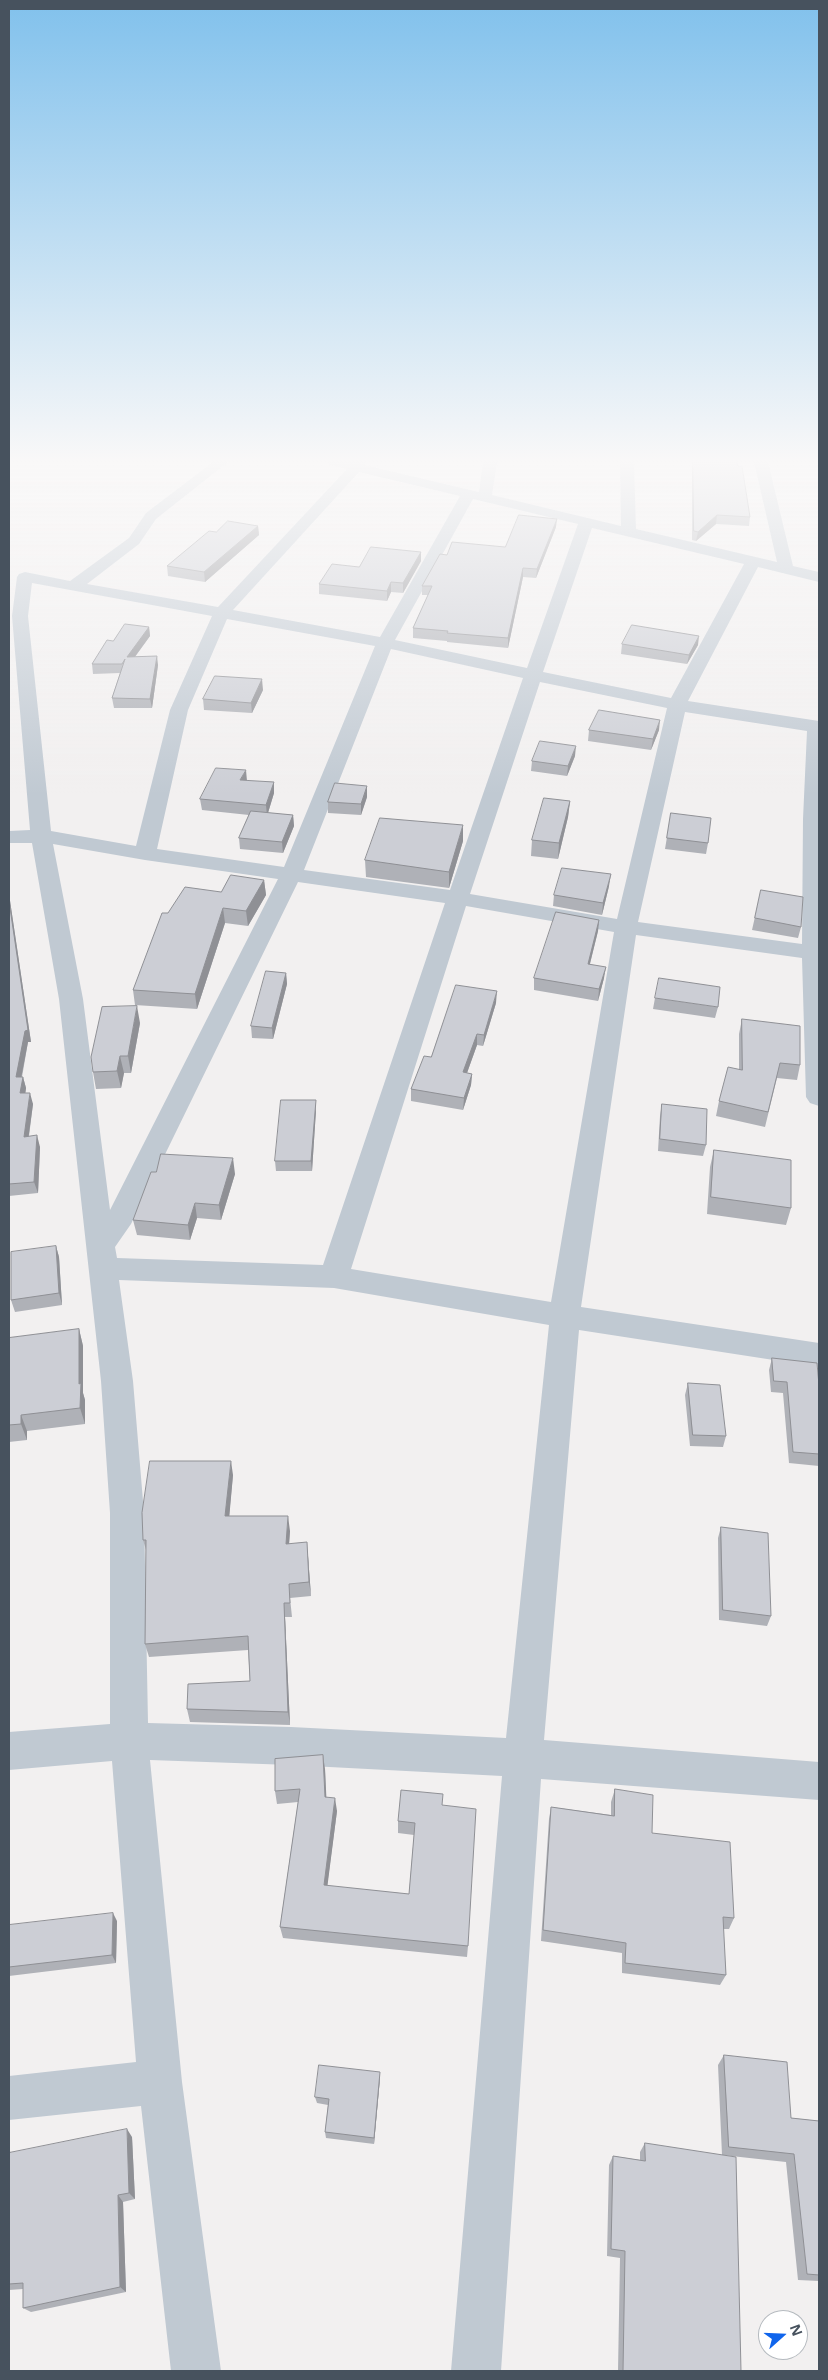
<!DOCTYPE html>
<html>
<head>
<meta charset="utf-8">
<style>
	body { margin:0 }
	#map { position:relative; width:828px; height:2380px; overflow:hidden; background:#f2f0f0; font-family:"Noto Sans",sans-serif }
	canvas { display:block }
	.frame { position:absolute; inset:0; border:10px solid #47525e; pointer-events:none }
	.north { position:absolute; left:758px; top:2310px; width:50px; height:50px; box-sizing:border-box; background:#fff; border:1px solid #b5babf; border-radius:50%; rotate:70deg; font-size:14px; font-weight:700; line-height:20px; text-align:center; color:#47525e }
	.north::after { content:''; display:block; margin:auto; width:18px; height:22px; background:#1065ec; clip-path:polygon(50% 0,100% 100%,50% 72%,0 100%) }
</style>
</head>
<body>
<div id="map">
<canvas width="828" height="2380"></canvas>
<div class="frame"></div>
<div class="north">N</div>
</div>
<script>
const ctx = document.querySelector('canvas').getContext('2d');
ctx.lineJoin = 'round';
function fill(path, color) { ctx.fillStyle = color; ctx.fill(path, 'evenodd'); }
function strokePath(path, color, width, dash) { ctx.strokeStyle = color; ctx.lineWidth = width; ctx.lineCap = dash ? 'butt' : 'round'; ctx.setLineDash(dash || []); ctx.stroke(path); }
fill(new Path2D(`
	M213 462H228L156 519 139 544 87 584 218 607 347 469 330 465 328 462H365L364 465 479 492 483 462H497L492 495 621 526 620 462H634L636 529 777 562 754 462H768L793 566 819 572V582L758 567 688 701 819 721V1106L810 1103 806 1097 802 958 636 935 581 1307 819 1343V1367L579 1330 544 1740 819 1762V1800L541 1779 501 2371H451L502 1776 291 1765 150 1760 182 2082 221 2371H171L141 2106 9 2120V2076L136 2062 112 1761 9 1770V1732L110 1724V1513L101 1381 59 999 32 843H9V831L30 830 12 616 17 577 19 574 25 572 70 581 129 538 146 513ZM359 472 460 496 380 637 233 610ZM473 499 578 524 527 668 395 640ZM592 528 744 564 671 698 543 672ZM32 583 212 616 170 710 136 846 51 831 28 616ZM227 619 375 646 284 867 157 849 188 710ZM391 649 523 678 450 890 304 870ZM540 682 667 708 617 919 470 894ZM685 712 807 731 803 819 802 944 638 922ZM53 844 145 860 278 879 110 1210 83 999ZM298 882 445 903 323 1265 117 1258 115 1247 131 1224ZM466 906 614 932 551 1302 351 1269ZM119 1280 334 1288 549 1325 506 1738 291 1727 148 1723 144 1513 133 1381Z`), '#c0c9d2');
fill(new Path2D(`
	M692 462H736L750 517 749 526 716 524 696 541 692 540Z
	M258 526 259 535 205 582 168 576 167 566 216 532Z
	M556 527 536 578 523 577 508 648 447 642V641L413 638V628L428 595H422V586L505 547Z
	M421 552V561L403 593 391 592 387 601 319 594V584L359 567Z
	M149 627 150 636 135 657 158 665 152 708H114L112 698 120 673 93 674 92 664 113 641Z
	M622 644 698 645 687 664 621 654Z
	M263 690 252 713 204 710 203 699Z
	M589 730H659L651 750 588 741Z
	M575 756 567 776 531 771 532 761Z
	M247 781 274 782V793L268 813 293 815 294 826 283 853 240 849 239 838 249 815 202 810 200 799Z
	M367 786V797L361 815 328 813V802Z
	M570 801 568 817 558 859 531 856 532 840Z
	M671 813 708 843 706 854 665 849Z
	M463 841 449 888 366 877 365 860Z
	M264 880 266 895 248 926 225 923 197 1009 135 1005 133 990 168 913 221 892Z
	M609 886 602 915 553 906 554 895Z
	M761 890 801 927 798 938 752 930Z
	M9 894 31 1042H28L22 1077H23L26 1088 25 1093 33 1104 29 1136 40 1147 38 1193 9 1196Z
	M599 920 598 931 590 964 604 978 598 1001 534 990V978Z
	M286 973 287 984 273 1039 252 1038 251 1026Z
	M655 998 718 1007 715 1018 653 1009Z
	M496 1003 483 1046 477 1045 467 1073 472 1074 471 1085 463 1110 411 1101V1089L431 1057Z
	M742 1019 800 1065 797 1080 777 1078 765 1127 716 1116 719 1101 739 1070V1034Z
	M140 1023 131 1073H124L121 1088 96 1089 93 1072Z
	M662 1104 706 1145 703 1156 658 1151 660 1116Z
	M316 1110 312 1171H276L275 1161Z
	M714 1150 791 1208 786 1225 707 1214 710 1167Z
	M156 1172 235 1174 221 1220 197 1218 190 1240 137 1235 133 1220Z
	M56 1246 59 1257 62 1305 15 1312 11 1300Z
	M79 1329 83 1346V1393L85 1400V1424L27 1431V1440L9 1442V1338Z
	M772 1358 819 1385V1466L789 1463 783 1393 771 1392 769 1370Z
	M688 1383 726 1436 723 1447 690 1446 685 1395Z
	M233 1475 229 1516 290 1531 289 1544 308 1556 311 1596 290 1598 292 1617H285L290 1725 190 1722 187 1709 250 1681 248 1650 149 1657 145 1644 146 1550 143 1540Z
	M721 1527 771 1616 767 1626 719 1620 718 1538Z
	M325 1769 326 1797 337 1811 327 1886 409 1894 414 1835 398 1833V1821L443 1806 468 1946 467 1957 283 1938 280 1927 298 1802 277 1804 275 1791Z
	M615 1789 652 1833 734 1918 729 1929H723L726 1975 720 1985 622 1973V1953L541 1941 549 1819 551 1807 611 1815V1802Z
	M117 1921 116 1963 9 1976V1925Z
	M724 2055 791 2118 819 2121V2281L798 2280 786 2162 722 2155 718 2065Z
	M380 2078 374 2144 326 2138 325 2132 328 2105 317 2103 315 2097Z
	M132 2137 135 2199 123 2202 126 2292 31 2312 23 2308V2289L9 2290V2150L11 2153Z
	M645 2143 741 2371H618L620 2258 607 2256 609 2165 613 2156 640 2160V2152Z`), '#afb1b7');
fill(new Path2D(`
	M717 515 716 524 696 541 698 532Z
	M557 519 556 527 536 578 537 569Z
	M258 526 259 535 205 582 204 572Z
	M421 552V561L403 593V583Z
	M523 568V577L508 648V638Z
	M391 582V592L387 601V591Z
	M149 627 150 636 128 666 127 657Z
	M699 636 698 645 687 664 689 655Z
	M157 656 158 665 152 708 150 699Z
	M262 679 263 690 252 713 251 703Z
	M660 720 659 730 651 750 653 739Z
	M576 746 575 756 567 776 568 766Z
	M246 770 247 781 240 780Z
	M274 782V793L267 816 266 805Z
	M367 786V797L361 815V804Z
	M570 801 568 817 558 859 559 843Z
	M293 815 294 826 283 853 282 842Z
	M463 825V841L449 888V872Z
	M611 874 609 886 602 915 603 903Z
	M264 880 266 895 248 926 246 911Z
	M9 894 31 1042H28L19 1089 16 1077Z
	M223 908 225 923 197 1009 195 994Z
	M599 920 598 931 587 975 588 964Z
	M606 967 604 978 598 1001 599 989Z
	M286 973 287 984 273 1039 272 1028Z
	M497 991 496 1003 483 1046 484 1035Z
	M137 1006 140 1023 131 1073 128 1056Z
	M477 1034V1045L463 1084V1072Z
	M120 1056 124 1073 121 1088 117 1071Z
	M472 1074 471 1085 463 1110 464 1098Z
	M23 1077 26 1088 24 1105 20 1093Z
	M30 1093 33 1104 27 1148 24 1137Z
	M316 1100V1110L312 1171 311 1161Z
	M37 1135 40 1147 38 1193 34 1182Z
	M233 1158 235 1174 221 1220 219 1205Z
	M195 1203 197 1218 190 1240 188 1225Z
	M56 1246 59 1257 62 1305 59 1293Z
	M79 1329 83 1346V1393L85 1400V1424L80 1408 79 1384Z
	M21 1415 27 1431V1440L21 1424Z
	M231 1461 233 1475 228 1531 225 1516Z
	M288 1516 290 1531 288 1558 286 1544Z
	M307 1542 308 1556 311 1596 309 1582Z
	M284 1603 285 1617 290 1725 288 1712Z
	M323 1755 325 1769 327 1810 325 1797Z
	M335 1798 337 1811 326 1897 324 1885Z
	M113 1913 117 1921 116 1963 112 1955Z
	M380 2072V2078L374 2144V2138Z
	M127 2129 132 2137 135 2199 129 2193Z
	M118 2195 123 2202 126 2292 120 2287Z`), '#8f9095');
const building = new Path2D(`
	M693 462H736L738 466H742L750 517 717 515 698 532 694 531Z
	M519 515 557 519 537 569 523 568 508 638 447 633 448 631 413 628 432 586H422L440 554 447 555 452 542 505 547Z
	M228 521 258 526 204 572 167 566 209 531 216 532Z
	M371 547 421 552 403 583 391 582 387 591 319 584 332 564 359 567Z
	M125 624 149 627 127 657 157 656 150 699 112 698 125 659 122 664H92L107 640 113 641Z
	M632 625 699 636 689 655 622 644Z
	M215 676 262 679 251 703 203 699Z
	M599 710 660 720 653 739 589 730Z
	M540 741 576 746 568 766 532 761Z
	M216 768 246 770 240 780 274 782 266 805 200 799Z
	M335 783 367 786 361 804 328 802Z
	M544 798 570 801 559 843 532 840Z
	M251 811 293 815 282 842 239 838Z
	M671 813 711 818 708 843 667 838Z
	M380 818 463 825 449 872 365 860Z
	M562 868 611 874 603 903 554 895Z
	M231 875 264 880 246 911 223 908 195 994 133 990 162 913H168L185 887 221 892Z
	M761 890 803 897 801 927 755 918Z
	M9 901 28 1030 25 1031 16 1077H23L20 1093H30L24 1137 37 1135 34 1182 9 1184Z
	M556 912 599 920 588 964 606 967 599 989 534 978Z
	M266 971 286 973 272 1028 251 1026Z
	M659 978 720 987 718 1007 655 998Z
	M456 985 497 991 484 1035 477 1034 463 1072 472 1074 464 1098 411 1089 424 1056 431 1057Z
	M137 1006 128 1056H120L117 1071 93 1072 91 1057 102 1007Z
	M742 1019 800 1026V1065L780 1063 768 1112 719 1101 728 1067 742 1070Z
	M281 1100H316L311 1161H275Z
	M662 1104 707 1109 706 1145 660 1139Z
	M714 1150 791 1160V1208L711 1197Z
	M161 1154 233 1158 219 1205 195 1203 188 1225 133 1220 151 1172H156Z
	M56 1246 59 1293 11 1300V1252Z
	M79 1329V1384L81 1383 80 1408 21 1415V1424L9 1425V1338Z
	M772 1358 817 1363 819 1385V1454L793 1452 787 1382 774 1381Z
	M688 1383 720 1385 726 1436 693 1435Z
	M150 1461H231L225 1516H288L286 1544 307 1542 309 1582 289 1584 290 1603H284L288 1712 187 1709 188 1684 250 1681 248 1636 145 1644 146 1540H143L142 1513Z
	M721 1527 768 1533 771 1616 723 1610Z
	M323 1755 325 1797 335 1798 324 1885 409 1894 415 1823 398 1821 401 1790 443 1794 442 1805 476 1809 468 1946 280 1927 300 1789 275 1791V1759Z
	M615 1789 653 1795 652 1833 730 1842 734 1918 723 1917 726 1975 625 1963 626 1943 543 1930 551 1807 614 1816Z
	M113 1913 112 1955 9 1967V1925Z
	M724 2055 787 2062 791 2118 819 2121V2275L807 2274 794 2154 729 2147Z
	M319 2065 380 2072 374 2138 325 2132 329 2099 315 2097Z
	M127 2129 129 2193 118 2195 120 2287 23 2308V2283L9 2284V2153Z
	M645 2143 736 2157 741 2371H623L625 2251 611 2249 613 2156 645 2161Z`);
fill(building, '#ccced5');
strokePath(building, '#8f9095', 1);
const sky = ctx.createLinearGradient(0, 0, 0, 795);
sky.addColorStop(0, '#81c1ec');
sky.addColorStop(0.58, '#f9f8f8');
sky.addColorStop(1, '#f9f8f800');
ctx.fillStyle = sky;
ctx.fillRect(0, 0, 828, 795);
</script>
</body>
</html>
